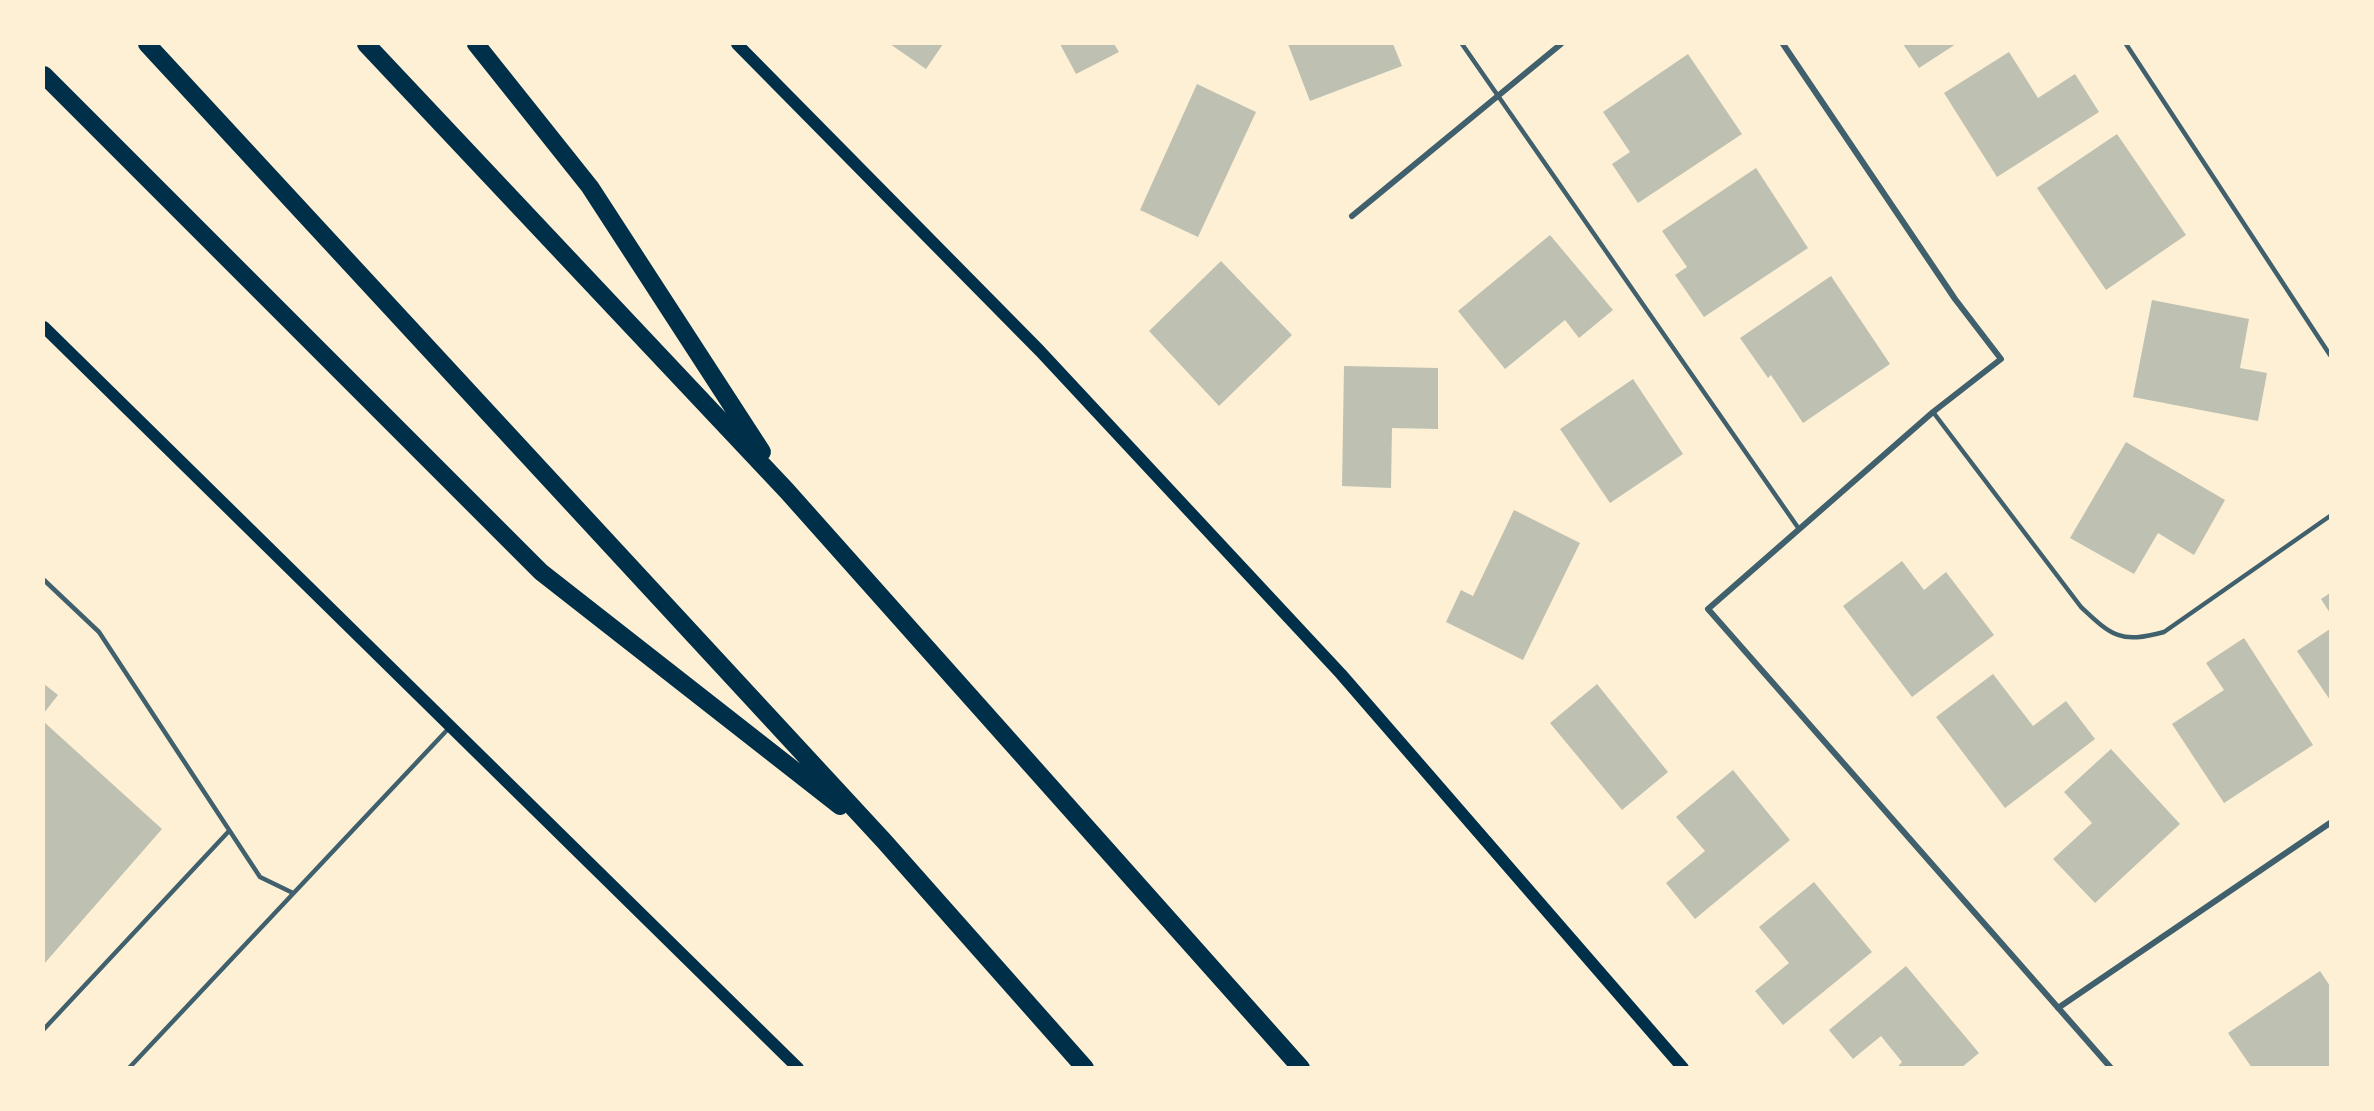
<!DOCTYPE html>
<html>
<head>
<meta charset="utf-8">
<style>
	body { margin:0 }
	#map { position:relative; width:2374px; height:1111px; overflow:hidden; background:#fdf0d5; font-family:"PT Serif",serif }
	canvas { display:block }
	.frame { position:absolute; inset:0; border:45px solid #fdf0d5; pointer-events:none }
</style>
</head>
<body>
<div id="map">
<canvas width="2374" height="1111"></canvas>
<div class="frame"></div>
</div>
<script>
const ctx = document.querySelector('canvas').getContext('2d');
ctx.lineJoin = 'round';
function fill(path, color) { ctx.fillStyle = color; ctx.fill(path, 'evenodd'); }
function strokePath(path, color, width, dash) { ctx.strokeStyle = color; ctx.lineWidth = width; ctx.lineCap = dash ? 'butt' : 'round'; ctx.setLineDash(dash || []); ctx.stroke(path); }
fill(new Path2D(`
	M890 44H943L926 69Z
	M1060 44H1114L1119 52 1076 74Z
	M1288 44H1393L1402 66 1310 101Z
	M1903 44H1956L1919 68Z
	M2009 52 2038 98 2075 74 2099 112 1997 177 1944 93Z
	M1688 54 1742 134 1638 203 1612 164 1630 152 1603 112Z
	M1197 84 1256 112 1198 237 1140 210Z
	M2117 134 2186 235 2106 290 2037 188Z
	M1756 168 1808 248 1704 317 1675 275 1687 267 1662 231Z
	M1550 235 1613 310 1579 338 1565 320 1505 369 1458 311Z
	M1221 261 1292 335 1219 406 1149 331Z
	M1831 276 1890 364 1803 423 1771 375 1768 378 1740 338Z
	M2152 300 2249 319 2240 368 2267 373 2258 421 2133 397Z
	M1344 366 1438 368V429L1392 428 1391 488 1342 486Z
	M1633 379 1683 454 1610 503 1560 429Z
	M2126 442 2225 500 2194 555 2158 533 2134 574 2070 538Z
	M1514 510 1580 543 1523 660 1446 622 1461 590 1473 596Z
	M1902 561 1924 590 1946 572 1994 635 1912 697 1843 606Z
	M2330 593V613L2321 599Z
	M2330 629V700L2297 651Z
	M2244 638 2313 745 2224 803 2172 724 2224 690 2206 663Z
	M1993 674 2033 726 2066 701 2095 739 2005 808 1936 717Z
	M44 684 58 695 44 713Z
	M1597 684 1668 772 1622 810 1550 723Z
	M44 722 162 829 44 964Z
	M2111 749 2180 824 2095 903 2053 859 2092 823 2064 792Z
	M1733 770 1790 840 1695 919 1666 883 1705 851 1676 817Z
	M1814 882 1872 952 1783 1025 1755 991 1789 963 1759 927Z
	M1906 966 1979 1053 1961 1068H1896L1902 1062 1881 1036 1853 1059 1829 1030Z
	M2320 971 2330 986V1068H2252L2228 1033Z`), '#bec0b2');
strokePath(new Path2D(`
	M1462 44 1799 529
	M2126 44 2330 355
	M1933 412 2081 607C2112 636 2120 644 2164 632L2330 516
	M44 580 99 632 260 877 293 893
	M44 1029 229 831
	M129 1068 449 728`), '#3f606c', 4.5);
strokePath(new Path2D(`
	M1783 44 1955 299 2001 359 1933 412 1708 609 2111 1068
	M1352 216 1561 44
	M2058 1008 2330 823`), '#3f606c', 6);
strokePath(new Path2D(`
	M737 44 1040 351 1341 674 1683 1068
	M44 327 798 1068`), '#003049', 12);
strokePath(new Path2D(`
	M147 44 884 841 1085 1068
	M366 44 787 491 1301 1068
	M476 44 590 187 762 452
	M44 75 541 572 840 806`), '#003049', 18);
</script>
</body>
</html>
